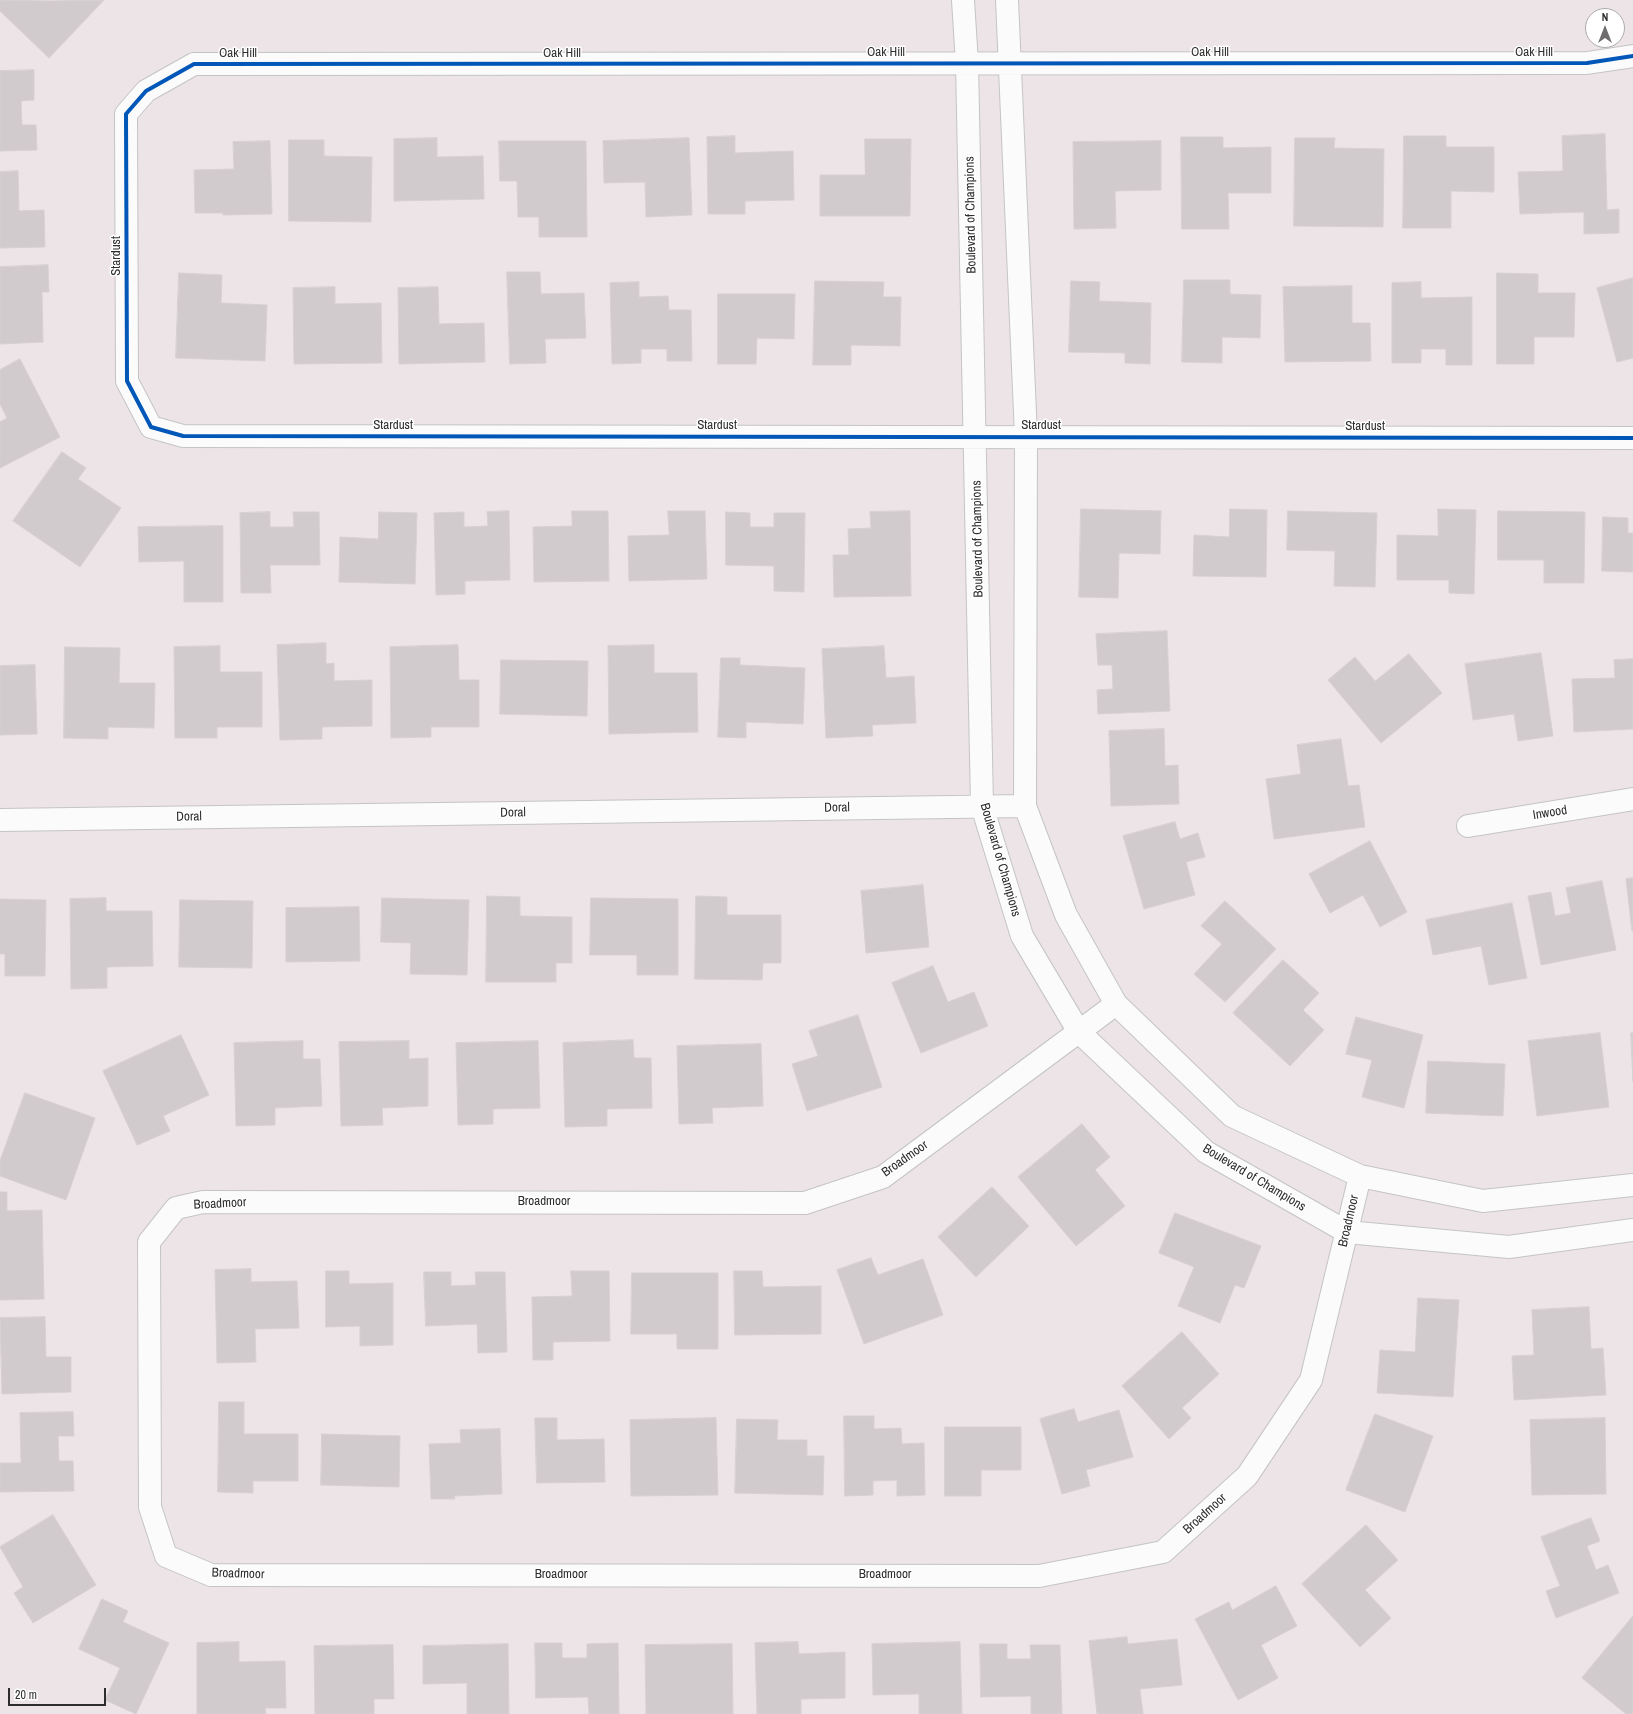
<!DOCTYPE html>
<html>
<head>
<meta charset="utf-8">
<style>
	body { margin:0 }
	#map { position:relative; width:1633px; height:1714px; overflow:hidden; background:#ece4e7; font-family:"Archivo Narrow",sans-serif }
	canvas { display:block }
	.north { position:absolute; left:1585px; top:8px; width:40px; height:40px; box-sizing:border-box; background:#fff; border:1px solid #ababab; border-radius:50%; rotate:0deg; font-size:11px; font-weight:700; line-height:16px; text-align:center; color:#2d2d2d }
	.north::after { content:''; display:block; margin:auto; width:14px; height:18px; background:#706d6e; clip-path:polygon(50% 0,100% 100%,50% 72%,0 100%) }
	.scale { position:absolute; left:8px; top:1688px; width:98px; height:18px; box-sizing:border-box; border:2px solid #2d2d2d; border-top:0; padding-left:5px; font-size:12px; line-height:14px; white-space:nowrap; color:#2d2d2d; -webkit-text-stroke:3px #fff; paint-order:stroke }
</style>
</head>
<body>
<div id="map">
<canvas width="1633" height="1714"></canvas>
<div class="north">N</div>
<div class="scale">20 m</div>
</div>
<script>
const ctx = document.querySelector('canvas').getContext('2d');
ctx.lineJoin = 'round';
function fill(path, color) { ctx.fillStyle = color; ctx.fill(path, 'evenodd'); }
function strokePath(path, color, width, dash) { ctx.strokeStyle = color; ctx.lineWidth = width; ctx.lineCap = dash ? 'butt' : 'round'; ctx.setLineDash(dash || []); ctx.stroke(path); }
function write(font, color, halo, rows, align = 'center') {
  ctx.font = font + ' "Archivo Narrow",sans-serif'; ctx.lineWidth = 3; ctx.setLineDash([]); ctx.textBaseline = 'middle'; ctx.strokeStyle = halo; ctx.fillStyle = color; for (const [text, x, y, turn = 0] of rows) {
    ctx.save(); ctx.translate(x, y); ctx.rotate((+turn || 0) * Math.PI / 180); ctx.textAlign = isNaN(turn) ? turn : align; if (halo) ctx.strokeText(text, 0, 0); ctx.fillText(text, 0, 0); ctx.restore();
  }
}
const building = new Path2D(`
	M0 0 50 1 104 0 49 58 0 11Z
	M34 70V100L21 101 22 125H36L37 150 0 151V71Z
	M1605 134 1607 210 1619 209V233L1584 234V212L1520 214 1518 172 1563 171 1562 136Z
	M735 136V153L793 151 794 200 745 201V214H708L707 137Z
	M1404 136H1446V147H1494V192L1451 191V228H1403Z
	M1181 137H1223V148L1271 147V193H1228L1229 229H1182Z
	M437 138V157L483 156 484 199 394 201V139Z
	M689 138 692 215 646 217 645 182 604 183 603 141Z
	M1295 138H1335L1334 148 1384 149 1383 227 1294 226Z
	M865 139H911L910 216H820V175H865Z
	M289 140H324V156L372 157 371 222 289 221Z
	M270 141 272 214 223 215V213H195L194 170 234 169 233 142Z
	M499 141H586L587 237H539V217H518L517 181H500Z
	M1161 141V190L1115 191 1116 228 1074 229 1073 142Z
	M18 171 19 211 44 210 45 247 0 248V172Z
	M48 265 49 292H42L43 342 0 344V267Z
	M507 272H540L541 294 584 293 586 338 545 339 546 363 510 364Z
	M179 273 222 275 221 303 267 305 265 361 176 358Z
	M1497 273 1538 274V293H1575L1574 337H1534V364H1497Z
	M1633 278V358L1617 362 1597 288Z
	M1184 280H1230V294L1261 295 1260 338 1222 337V363L1182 362Z
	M815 281 884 282 883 297H901L900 346 851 345V365H813Z
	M1071 281 1100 282 1099 301 1151 303 1150 364 1125 363V353L1069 352Z
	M639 282V297L668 296 669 310H691L692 361H667V349H641V363L612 364 610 283Z
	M1421 282V298L1472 297V365H1446V349H1421V363H1392V283Z
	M1352 286V323H1370L1371 361 1285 362 1283 287Z
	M335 287V304L381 303 382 363 294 364 293 288Z
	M438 287 439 324 484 323 485 362 399 364 398 288Z
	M718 294H795L794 339 757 338 756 364H718Z
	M20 359 60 437 0 468V422L7 418 0 404V370Z
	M62 452 86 468 78 479 121 508 80 567 13 521Z
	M1081 509 1161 511 1160 554 1119 553 1118 598 1079 597Z
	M1230 509 1267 510 1266 577 1193 576 1194 535 1229 537Z
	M1438 509 1476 510 1474 594 1449 593V580H1397V535L1438 536Z
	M509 511 510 580 465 581V594L436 595 434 513 464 512V527L488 526 487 512Z
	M572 511H608L609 581 534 582 533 527 572 526Z
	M668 511H705L707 579 629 581 628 536 669 535Z
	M910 511 911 596 834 597 833 555H849L848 529 871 528 870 512Z
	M1288 511 1377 513 1375 587 1334 586 1335 551 1287 550Z
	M1498 511 1585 512 1584 583H1544V560H1498Z
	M270 512V527H294L293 512H319L320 565H270L271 593H241L240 513Z
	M379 512 417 513 415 584 339 582 340 537 378 539Z
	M726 512 750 513V527H774V513H805L804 592 774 591V566L726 565Z
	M1603 517 1628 518V533H1633V572L1602 571Z
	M223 526V602H184V561L139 562 138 527Z
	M1167 631 1170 711 1098 714 1097 690 1113 689 1112 665H1098L1096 634Z
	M326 643V664L334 663V681L372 680V726L322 727V739L280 740 277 645Z
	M458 645 459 680H479V727H431V737L391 738 390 647Z
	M654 645V673H697L698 732 609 734 608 646Z
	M220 646V672H262V727H217V738H175L174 647Z
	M884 646 886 678 914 676 916 723 872 725 873 736 826 738 822 649Z
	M65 647 120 648 119 683H155L154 728 108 727V739L64 738Z
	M1541 653 1553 736 1518 741 1514 714 1473 720 1465 664Z
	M1409 654 1442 693 1381 743 1328 680 1355 657 1375 681Z
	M721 658H740V665L805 668 803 724 746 722V738L718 737Z
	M1633 659V729L1574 732 1572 679 1615 678 1614 660Z
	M501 660 588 661 587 716 500 714Z
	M35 665 37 734 0 735V666Z
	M1164 729 1165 766 1178 765 1179 804 1111 806 1109 731Z
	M1341 739 1348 786 1359 785 1365 827 1274 839 1266 779 1301 774 1297 745Z
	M1175 822 1180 839 1198 833 1205 857 1186 862 1195 895 1144 909 1123 836Z
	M1370 841 1407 912 1380 927 1363 895 1330 913 1309 874Z
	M1633 878V931H1632L1626 879Z
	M1602 881 1616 950 1541 965 1528 896 1551 892 1555 916 1571 913 1566 888Z
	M923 885 929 947 866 953 861 891Z
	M487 896 520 897V916L572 917V963H556V982H486Z
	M696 896 727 897V915H781V963H763L762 980 695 979Z
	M106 898V911H152L153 966 107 967V988L71 989 70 899Z
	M382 898 469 900 467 975 410 974 411 943 381 942Z
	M591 898 678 899V975H637V955H590Z
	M0 899 46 900 45 976H5V954H0Z
	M180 900 253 901 252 968 179 967Z
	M1225 901 1276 949 1225 1002 1194 974 1222 944 1201 926Z
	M1512 903 1527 978 1489 985 1481 946 1433 955 1426 920Z
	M359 907 360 961 286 962V908Z
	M1283 960 1319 993 1303 1010 1324 1030 1290 1066 1233 1013Z
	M933 966 948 1002 974 992 988 1026 921 1053 892 983Z
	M858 1015 882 1087 807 1111 792 1064 818 1056 809 1031Z
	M1356 1017 1423 1035 1404 1108 1362 1097 1372 1060 1346 1054Z
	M1600 1033 1609 1107 1537 1116 1528 1041Z
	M1631 1033H1633V1081Z
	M181 1035 209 1095 163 1116 170 1131 137 1145 103 1071Z
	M633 1040 634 1058H651L652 1108 607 1109V1126L565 1127 563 1043Z
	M303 1041V1059H320L322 1106 275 1108V1125L236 1126 234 1043Z
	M409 1041V1059L428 1058V1106L382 1108 383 1125 341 1126 339 1042Z
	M538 1041 540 1108 493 1109V1124L458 1125 456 1043Z
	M761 1044 763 1106 712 1108 713 1123 679 1124 677 1046Z
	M1428 1061 1505 1064 1503 1116 1426 1113Z
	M25 1093 95 1118 66 1200 0 1176V1161Z
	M1082 1124 1110 1157 1095 1170 1125 1206 1076 1246 1018 1177Z
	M992 1187 1029 1226 976 1277 938 1237Z
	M0 1192H7V1211L42 1210 44 1299 0 1300Z
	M1175 1213 1261 1246 1244 1288 1235 1285 1220 1323 1178 1306 1194 1267 1159 1253Z
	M871 1258 878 1275 923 1259 943 1315 864 1344 837 1270Z
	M251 1269V1282L297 1281 299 1328 255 1329 256 1362 217 1363 215 1270Z
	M326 1271H349V1284L393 1283V1345L360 1346V1326L326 1327Z
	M571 1271H609L610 1341 553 1342V1360H533L532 1297 572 1296Z
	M734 1271H762L763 1287 821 1286V1334L735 1335Z
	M424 1272H451V1286L476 1285 475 1272H505L507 1352 478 1353 477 1324 426 1326Z
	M632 1273H718V1349H677V1334H631Z
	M1418 1298 1459 1300 1453 1397 1377 1393 1380 1350 1415 1352Z
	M1589 1307 1591 1349 1603 1348 1606 1395 1514 1400 1512 1356 1534 1355 1532 1310Z
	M45 1317 46 1357H71V1392L2 1394 0 1318Z
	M1182 1332 1219 1374 1182 1408 1191 1418 1169 1439 1122 1386Z
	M219 1402H244V1434H298V1481H253V1493L218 1492Z
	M1074 1409 1078 1422 1119 1410 1133 1457 1086 1470 1090 1486 1062 1494 1040 1419Z
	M73 1412 74 1436H58L59 1461H73L74 1491 0 1492V1463H21L20 1413Z
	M1375 1414 1433 1436 1405 1512 1346 1490Z
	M844 1416H874V1429L901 1428 902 1444 924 1443 925 1495 897 1496V1480L873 1481V1495L845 1496Z
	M535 1418H557V1440L604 1439 605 1482 537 1483Z
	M716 1418 718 1495 631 1496 630 1420Z
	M1605 1418 1606 1494 1532 1495 1530 1420Z
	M737 1419 778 1420 777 1440H807V1456H824L823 1495 735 1493Z
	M945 1427H1021V1470H981V1496H945Z
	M500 1429 502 1494 454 1496 455 1499H431L429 1444 461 1443 460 1430Z
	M322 1434 400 1436 399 1487 321 1485Z
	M53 1515 96 1585 33 1623 14 1593 23 1587 0 1547Z
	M1591 1518 1600 1541 1587 1546 1596 1570 1608 1565 1619 1593 1556 1618 1546 1591 1560 1586 1541 1537Z
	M1366 1525 1398 1560 1365 1590 1391 1618 1360 1647 1302 1584Z
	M1276 1586 1297 1626 1261 1645 1278 1678 1238 1700 1195 1619 1229 1602 1232 1610Z
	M102 1599 128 1611 123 1622 169 1643 136 1714 105 1700 120 1668 79 1649Z
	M1633 1616V1714H1626L1582 1678Z
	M1127 1637 1128 1644 1177 1639 1182 1685 1140 1689 1143 1714H1097L1089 1641Z
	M239 1642V1662L285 1661 286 1708H265L266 1714H197V1643Z
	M798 1642 799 1654 845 1652V1698L801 1699V1714H757L755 1643Z
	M960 1642 962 1714H919V1694L873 1695 872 1644Z
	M535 1643H562V1658H587V1644L618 1643 619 1714H589L588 1697 536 1698Z
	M508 1644 509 1714H467V1683L423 1684V1646Z
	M732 1644 733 1714H646L645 1645Z
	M980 1644H1007V1659H1031L1030 1645H1060L1062 1714H1031V1696L981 1697Z
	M393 1645 394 1699H374V1714H315L314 1646Z`);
fill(building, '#d1cbce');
strokePath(building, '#d7d0d2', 1);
const minor = new Path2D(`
	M963 0 967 63 982 806 1022 936 1079 1032 1206 1152 1347 1232 1509 1247 1633 1230
	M1007 0 1026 436 1025 806 1066 915 1116 1004 1232 1116 1360 1176 1483 1201 1633 1185
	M1633 56 1587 63 194 64 146 91 126 114 127 381 151 427 183 436 1633 438
	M0 820 1025 806
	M1468 826 1633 799
	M1116 1004 883 1177 805 1203 203 1202 176 1208 149 1242 150 1507 166 1556 211 1575 1039 1576 1163 1552 1247 1476 1311 1380 1360 1176`);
strokePath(minor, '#c5c4c5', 24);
strokePath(minor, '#fcfbfb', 22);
strokePath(new Path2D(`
	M1633 56 1587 63 194 64 146 91 126 114 127 381 151 427 183 436 1633 438`), '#0057b8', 4);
write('13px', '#2d2d2d', '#fff', [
	["Oak Hill",886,53],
	["Oak Hill",1210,53],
	["Oak Hill",1534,53],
	["Oak Hill",238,54],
	["Oak Hill",562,54],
	["Boulevard of Champions",971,215,-91],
	["Stardust",117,256,-90],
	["Stardust",393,426],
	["Stardust",717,426],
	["Stardust",1041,426],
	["Stardust",1365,427],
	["Boulevard of Champions",978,539,-91],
	["Doral",837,808,-1],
	["Doral",513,813,-1],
	["Inwood",1550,813,-9],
	["Doral",189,817,-1],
	["Boulevard of Champions",1000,860,74],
	["Broadmoor",905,1159,-35],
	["Boulevard of Champions",1254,1178,31],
	["Broadmoor",544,1202],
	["Broadmoor",220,1204,-3],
	["Broadmoor",1349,1221,-77],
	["Broadmoor",1205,1514,-42],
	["Broadmoor",238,1574,2],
	["Broadmoor",561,1575],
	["Broadmoor",885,1575]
]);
</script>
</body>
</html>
